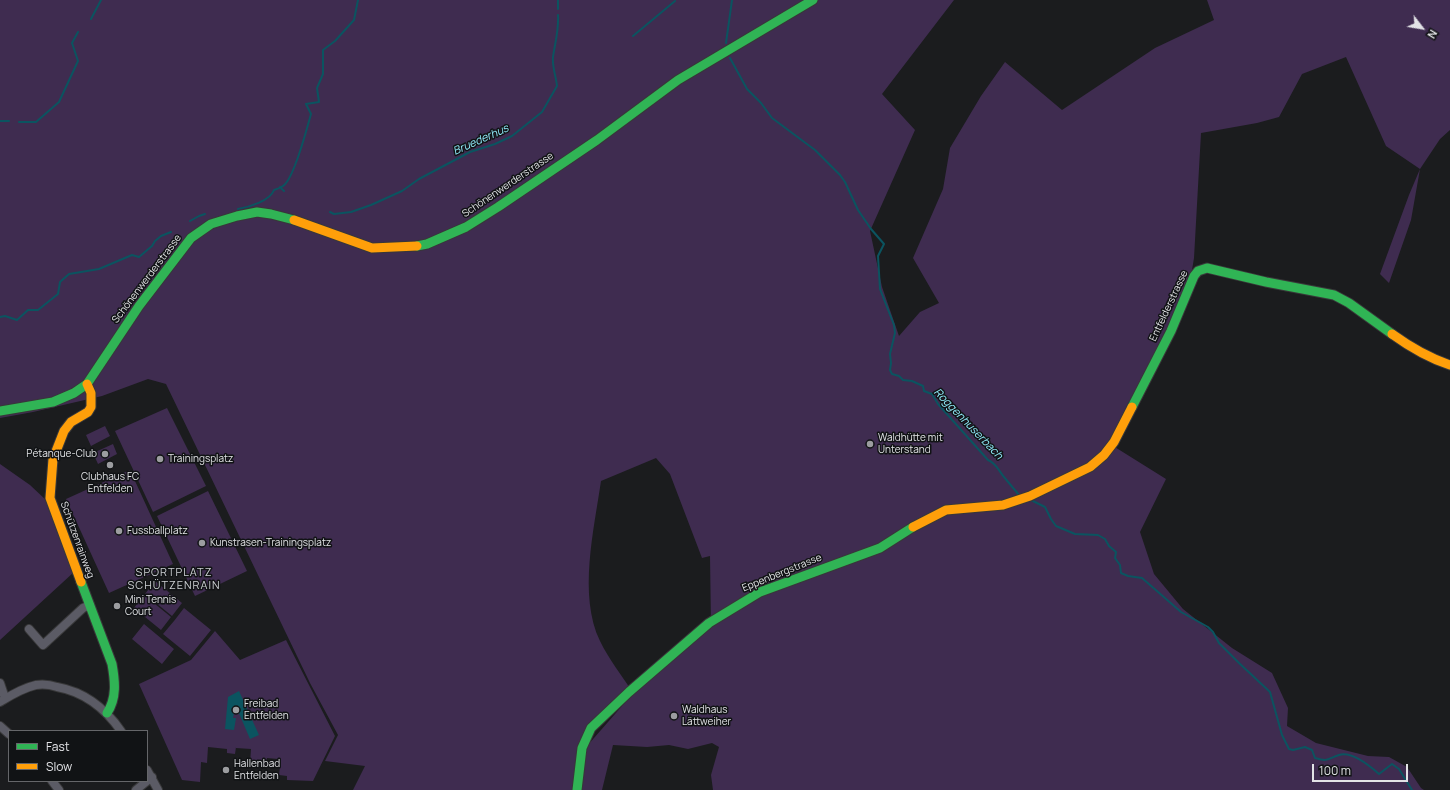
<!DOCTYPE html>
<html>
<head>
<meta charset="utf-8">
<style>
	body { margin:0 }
	#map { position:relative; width:1450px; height:790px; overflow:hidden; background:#1b1c1e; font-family:Manrope,sans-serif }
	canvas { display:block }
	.legend { position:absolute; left:8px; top:730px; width:140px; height:52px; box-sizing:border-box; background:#111315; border:1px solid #656669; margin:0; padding:5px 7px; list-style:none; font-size:12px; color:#e2e3e6 }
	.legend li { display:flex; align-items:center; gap:8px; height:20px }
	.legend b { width:20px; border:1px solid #656669 }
	.north { position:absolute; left:1402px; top:8px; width:40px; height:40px; -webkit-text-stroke:3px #111315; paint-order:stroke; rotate:121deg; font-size:11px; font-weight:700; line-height:16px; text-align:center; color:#e2e3e6 }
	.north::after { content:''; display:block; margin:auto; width:14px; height:18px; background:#e2e3e6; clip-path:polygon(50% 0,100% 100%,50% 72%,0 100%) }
	.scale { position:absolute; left:1312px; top:764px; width:96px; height:18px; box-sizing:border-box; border:2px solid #e2e3e6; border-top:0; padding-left:5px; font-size:12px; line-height:14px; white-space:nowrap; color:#e2e3e6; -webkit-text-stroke:3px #111315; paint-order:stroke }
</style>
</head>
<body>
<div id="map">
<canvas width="1450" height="790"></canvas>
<ul class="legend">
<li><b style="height:5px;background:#30b455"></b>Fast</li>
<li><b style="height:5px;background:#ff9f0a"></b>Slow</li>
</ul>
<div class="north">N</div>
<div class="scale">100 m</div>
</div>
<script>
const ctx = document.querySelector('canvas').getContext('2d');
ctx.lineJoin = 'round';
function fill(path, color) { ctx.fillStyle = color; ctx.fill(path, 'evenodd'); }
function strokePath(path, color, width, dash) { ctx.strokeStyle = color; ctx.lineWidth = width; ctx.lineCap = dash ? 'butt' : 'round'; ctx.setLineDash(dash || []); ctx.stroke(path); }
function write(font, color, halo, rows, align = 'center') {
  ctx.font = font + ' Manrope,sans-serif'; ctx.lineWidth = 3; ctx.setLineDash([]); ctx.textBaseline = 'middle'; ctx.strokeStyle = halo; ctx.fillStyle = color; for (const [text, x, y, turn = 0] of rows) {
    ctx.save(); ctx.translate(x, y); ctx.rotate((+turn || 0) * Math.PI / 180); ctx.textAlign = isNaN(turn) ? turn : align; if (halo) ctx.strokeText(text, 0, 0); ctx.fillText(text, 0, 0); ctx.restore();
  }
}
fill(new Path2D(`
	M0 0H954L882 94 915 130 870 231 882 287 899 336 920 312 939 303 913 258 943 189 950 148 981 96 1005 62 1062 110 1155 48 1214 20 1207 0H1450V130L1440 139 1420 169 1411 220 1389 283 1380 274 1409 195 1420 169 1386 146 1346 57 1302 74 1279 117 1257 123 1201 133 1194 258 1192 270 1171 322 1110 444 1166 479 1140 532 1154 574 1183 609 1232 648 1272 673 1288 708 1287 726 1316 743 1368 756 1389 757 1407 767 1421 788 1424 790H713L711 775 719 747 712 743 688 749 669 745 647 747 613 745 602 790H576L580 754 629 698 578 746 574 790H353L365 766 325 761 338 735 310 683 166 384 148 379 102 396 33 412 0 418ZM656 458 670 474 702 558 710 556 711 626 633 693C623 677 608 658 600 641 578 595 594 530 601 481Z
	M167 408 206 486 153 512 115 431Z
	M105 426 110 436 91 446 86 435Z
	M113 444 117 454 98 464 93 453Z
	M0 464 30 485 47 501 74 572 0 640Z
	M130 470 173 564 109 593 66 499Z
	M208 491 247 571 195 596 157 516Z
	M155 581 182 603 172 616 145 594Z
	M144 595 171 617 161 630 134 608Z
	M184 608 211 630 190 656 163 634 174 621 180 626 174 621Z
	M144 624 174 649 162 664 132 639Z
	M215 631 240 660 286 640 335 736 313 781 287 780V776L279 775 280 767H277L278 759 267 758 266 765 250 764 251 749 236 748V747L235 754 227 753V749L208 747 207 763 201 762 200 782 182 780 139 684 191 660Z`), '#3f2c50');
fill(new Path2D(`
	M239 691 259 735 250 739 238 711 234 713 233 718H236L234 730 225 729 228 697Z`), '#0b5460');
strokePath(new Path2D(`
	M558 9V0
	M91 19 101 0
	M633 36 675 1
	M726 43 732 0
	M730 58 747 89 761 103 772 118 815 150 840 175 845 182 858 210 871 229 884 244 878 256 880 289 894 325 895 333 890 354 891 363 890 370 892 374 899 376 903 380 912 381 923 386 924 391 932 394 938 404 988 460C997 464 998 470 1004 477 1009 483 1014 489 1019 495
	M0 121H9
	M19 122H36L59 102 78 61 72 43 78 32
	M280 187 284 191
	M238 209C249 207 270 201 274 190 277 189 280 188 283 186 294 180 307 128 311 114L306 104 319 102 317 88 323 74V50L335 41 354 20 358 0
	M330 212 334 214 351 212 371 205 402 191 419 179 470 152 495 144 512 136 542 112 557 86C556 76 552 67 553 57 555 43 559 30 558 15
	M190 221 199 216 205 214
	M0 317 5 316 17 320 28 310H38L58 294 60 282 69 274 99 269 132 255 139 257 152 246 155 241 161 236 171 232
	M1031 500 1045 507 1051 519 1056 526 1075 534 1098 535 1105 539 1109 546 1116 552 1115 558 1120 565 1121 573 1128 576 1142 578 1181 612 1208 627 1213 632 1219 643 1239 663 1270 692 1282 735 1289 749 1293 750 1305 747 1312 750 1315 758C1329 762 1327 759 1339 755 1351 751 1370 766 1379 774L1392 764 1399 769 1412 790`), '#0b5460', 2);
const street = new Path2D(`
	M29 629 43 645 83 608 90 605
	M0 683 5 698
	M0 702C11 695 23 688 36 685 43 684 51 685 57 687 85 692 105 708 121 731
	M0 726 9 734
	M147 770 158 790
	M52 781 59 790
	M136 790 152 777`);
const fast = new Path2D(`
	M417 246 427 244 466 227 498 207 597 140 678 80 813 0
	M1132 407 1171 331 1194 276 1198 271 1207 268 1266 282 1334 295 1349 303 1392 334
	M0 411 53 402 74 393 87 384 139 306 191 238 211 224 237 216 257 212 271 214 294 220
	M81 582 112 664C115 681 117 698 107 713
	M577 790 582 748 591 728 629 692 709 623 760 592 880 548 913 527`);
const slow = new Path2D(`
	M294 220 372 248 417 246
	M1392 334C1410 347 1429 358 1450 365
	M913 527 946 510 1003 505 1030 496 1090 467 1104 455 1114 442 1132 407
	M81 582 50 498 53 459 64 431 71 422 88 412 91 407V393L87 384`);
strokePath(street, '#383839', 10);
strokePath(fast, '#383839', 11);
strokePath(slow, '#383839', 11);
strokePath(street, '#5b5b65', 8);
strokePath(fast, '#30b455', 9);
strokePath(slow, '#ff9f0a', 9);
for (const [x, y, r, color] of [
	[870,444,4,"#9c9da0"],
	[105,454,4,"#9c9da0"],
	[160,459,4,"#9c9da0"],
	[110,465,4,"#9c9da0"],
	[119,531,4,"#9c9da0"],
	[202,543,4,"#9c9da0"],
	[117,606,4,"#9c9da0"],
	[236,710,4,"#9c9da0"],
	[674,716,4,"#9c9da0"],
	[226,770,4,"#9c9da0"]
]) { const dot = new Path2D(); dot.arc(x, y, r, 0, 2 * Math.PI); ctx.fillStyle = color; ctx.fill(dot); strokePath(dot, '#111315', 1.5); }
write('10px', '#e2e3e6', '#111315', [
	["Schönenwerderstrasse",508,185,-34],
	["Schönenwerderstrasse",147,279,-53],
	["Entfelderstrasse",1169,306,-65],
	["Schützenrainweg",77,540,70],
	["Eppenbergstrasse",782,573,-22]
]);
write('10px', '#e2e3e6', '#111315', [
	["Waldhütte mit",878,438],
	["Unterstand",878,450],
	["Pétanque-Club",97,454,"right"],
	["Trainingsplatz",168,459],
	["Clubhaus FC",110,477,"center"],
	["Entfelden",110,489,"center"],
	["Fussballplatz",127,531],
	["Kunstrasen-Trainingsplatz",210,543],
	["Mini Tennis",125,600],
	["Court",125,612],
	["Freibad",244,704],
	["Entfelden",244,716],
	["Waldhaus",682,710],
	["Lättweiher",682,722],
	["Hallenbad",234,764],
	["Entfelden",234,776]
], 'left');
write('italic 11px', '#92edfd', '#111315', [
	["Bruederhus",481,140,-24],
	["Roggenhuserbach",968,424,46]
]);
ctx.letterSpacing = '1px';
write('11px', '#cccfd3', '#111315', [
	["SPORTPLATZ",174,573],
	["SCHÜTZENRAIN",174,586]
]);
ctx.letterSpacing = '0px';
</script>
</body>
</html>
